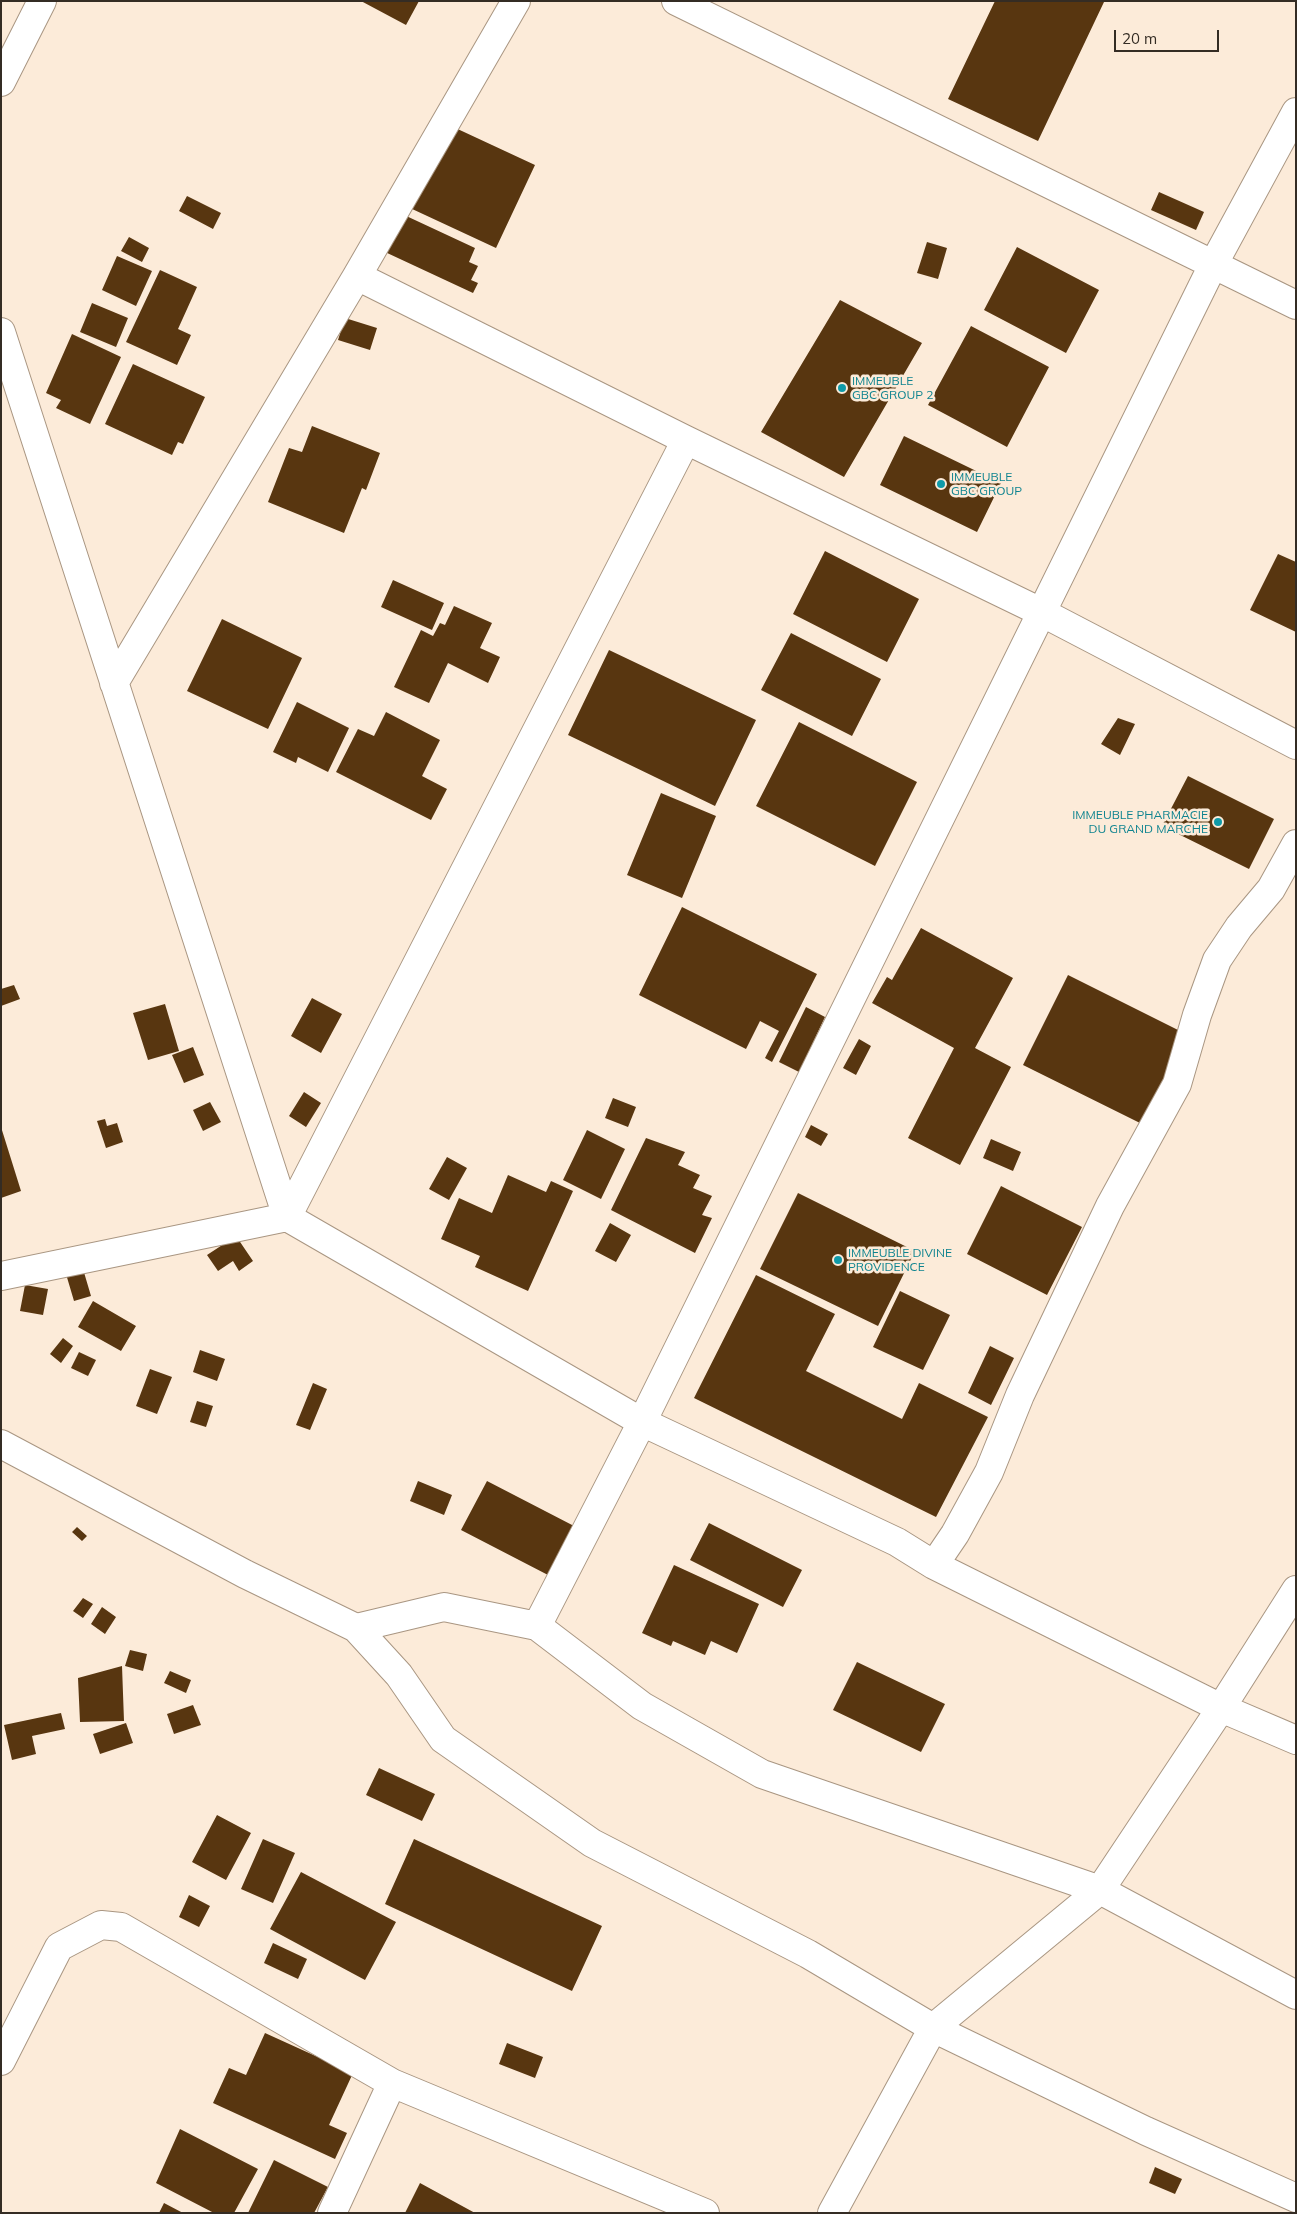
<!DOCTYPE html>
<html>
<head>
<meta charset="utf-8">
<style>
	body { margin:0 }
	#map { position:relative; width:1297px; height:2214px; overflow:hidden; background:#fcebd9; font-family:Mulish,sans-serif }
	canvas { display:block }
	.frame { position:absolute; inset:0; border:2px solid #342c24; pointer-events:none }
	.scale { position:absolute; left:1114px; top:30px; width:105px; height:22px; box-sizing:border-box; border:2px solid #342c24; border-top:0; padding-left:6px; font-size:15px; line-height:18px; white-space:nowrap; color:#342c24; -webkit-text-stroke:4px #fcebd9; paint-order:stroke }
</style>
</head>
<body>
<div id="map">
<canvas width="1297" height="2214"></canvas>
<div class="frame"></div>
<div class="scale">20 m</div>
</div>
<script>
const ctx = document.querySelector('canvas').getContext('2d');
ctx.lineJoin = 'round';
function fill(path, color) { ctx.fillStyle = color; ctx.fill(path, 'evenodd'); }
function strokePath(path, color, width, dash) { ctx.strokeStyle = color; ctx.lineWidth = width; ctx.lineCap = dash ? 'butt' : 'round'; ctx.setLineDash(dash || []); ctx.stroke(path); }
function write(font, color, halo, rows, align = 'center') {
  ctx.font = font + ' Mulish,sans-serif'; ctx.lineWidth = 5; ctx.setLineDash([]); ctx.textBaseline = 'middle'; ctx.strokeStyle = halo; ctx.fillStyle = color; for (const [text, x, y, turn = 0] of rows) {
    ctx.save(); ctx.translate(x, y); ctx.rotate((+turn || 0) * Math.PI / 180); ctx.textAlign = isNaN(turn) ? turn : align; if (halo) ctx.strokeText(text, 0, 0); ctx.fillText(text, 0, 0); ctx.restore();
  }
}
fill(new Path2D(`
	M361 1H419L406 25Z
	M995 1 1104 2 1038 141 948 99Z
	M449 125 535 165 496 248 410 208Z
	M1159 192 1204 212 1196 230 1151 210Z
	M187 196 221 213 213 229 179 211Z
	M402 214 475 248 469 262 478 266 471 280 478 283 473 293 385 252Z
	M129 237 149 248 142 262 121 251Z
	M927 242 947 248 938 279 917 273Z
	M1017 247 1099 290 1066 353 984 310Z
	M117 256 152 271 136 306 102 290Z
	M160 270 197 287 178 329 191 335 177 365 126 342Z
	M840 300 922 343 844 477 761 432Z
	M92 303 128 318 116 347 80 332Z
	M345 318 377 328 370 350 338 340Z
	M971 326 1049 367 1007 447 928 405Z
	M72 334 121 357 90 424 56 408 61 400 46 393Z
	M133 364 205 397 183 444 178 442 172 455 105 424Z
	M312 426 380 453 366 490 362 488 344 533 268 502 289 448 302 452Z
	M904 436 1001 483 977 532 880 485Z
	M825 551 919 599 887 662 793 614Z
	M1278 554 1296 562V632L1250 610Z
	M393 580 444 603 432 630 381 607Z
	M454 606 492 623 480 648 500 657 488 683 448 663 429 703 394 687 421 630 433 636 440 623 445 625Z
	M222 619 302 658 268 729 187 691Z
	M791 633 881 679 852 736 761 690Z
	M609 650 756 720 715 806 568 735Z
	M297 702 349 728 328 772 298 757 296 763 273 752Z
	M386 712 440 740 422 776 447 789 431 820 336 772 358 729 374 736Z
	M1118 718 1135 724 1120 755 1101 744Z
	M799 722 917 782 875 866 756 806Z
	M1188 776 1274 819 1249 869 1162 826Z
	M661 793 716 816 682 898 627 875Z
	M682 907 817 974 772 1062 765 1058 779 1031 760 1021 746 1049 639 995Z
	M921 928 1013 978 975 1048 1011 1067 960 1165 908 1138 954 1048 872 1003 887 977 892 980Z
	M1068 975 1188 1035 1142 1124 1023 1065Z
	M14 985 20 999 1 1006V989Z
	M312 998 342 1014 321 1053 291 1036Z
	M165 1004 179 1051 148 1060 133 1013Z
	M806 1007 825 1017 799 1072 779 1062Z
	M859 1039 871 1046 856 1075 843 1068Z
	M193 1047 204 1075 184 1083 172 1055Z
	M304 1092 321 1103 306 1127 289 1116Z
	M613 1098 636 1107 628 1127 605 1118Z
	M210 1102 221 1122 203 1131 193 1110Z
	M105 1119 107 1126 117 1123 123 1142 106 1148 97 1121Z
	M811 1125 828 1134 821 1146 805 1137Z
	M1 1127 21 1191 1 1198Z
	M587 1130 625 1149 601 1199 563 1180Z
	M646 1138 685 1152 678 1165 700 1175 693 1188 712 1196 702 1215 712 1218 695 1253 611 1210Z
	M991 1139 1021 1152 1013 1171 983 1158Z
	M447 1157 467 1168 449 1200 429 1189Z
	M508 1175 546 1192 551 1181 573 1191 528 1291 475 1267 480 1256 441 1239 459 1198 492 1213Z
	M1001 1186 1082 1227 1047 1295 967 1254Z
	M798 1193 915 1251 878 1326 760 1269Z
	M610 1223 631 1235 616 1262 595 1251Z
	M236 1236 253 1261 239 1271 233 1261 218 1271 207 1255Z
	M83 1269 91 1296 74 1301 66 1274Z
	M756 1275 835 1314 806 1371 902 1419 919 1383 988 1417 936 1517 694 1398Z
	M25 1285 48 1289 43 1315 20 1311Z
	M900 1291 950 1315 923 1370 873 1347Z
	M93 1301 136 1326 121 1351 78 1327Z
	M63 1338 73 1346 61 1363 50 1354Z
	M990 1346 1014 1358 991 1405 968 1393Z
	M200 1350 225 1359 217 1381 193 1372Z
	M79 1352 96 1360 88 1376 71 1368Z
	M150 1369 172 1377 157 1414 136 1406Z
	M313 1383 327 1389 310 1430 296 1425Z
	M197 1401 213 1406 206 1427 190 1422Z
	M418 1481 452 1495 444 1515 410 1501Z
	M487 1481 574 1526 548 1575 461 1530Z
	M709 1523 802 1570 783 1607 690 1560Z
	M77 1527 87 1536 82 1541 72 1532Z
	M674 1565 759 1604 737 1653 711 1641 705 1655 673 1641 671 1646 642 1633Z
	M83 1598 93 1604 83 1618 73 1611Z
	M102 1607 116 1617 105 1634 91 1624Z
	M130 1650 147 1654 143 1671 125 1666Z
	M857 1662 945 1704 921 1752 833 1710Z
	M122 1666 124 1721 80 1722 78 1678Z
	M170 1671 191 1680 186 1693 164 1683Z
	M193 1705 201 1725 174 1734 167 1714Z
	M61 1713 65 1729 32 1736 36 1754 12 1760 4 1725Z
	M126 1723 133 1743 100 1754 93 1734Z
	M379 1768 435 1794 422 1821 366 1795Z
	M217 1815 251 1833 226 1880 192 1862Z
	M263 1839 295 1853 273 1903 241 1889Z
	M414 1839 602 1926 572 1991 385 1904Z
	M301 1872 396 1922 365 1980 270 1929Z
	M189 1895 210 1906 199 1927 179 1917Z
	M273 1943 307 1959 298 1979 264 1963Z
	M265 2033 353 2073 329 2125 347 2133 335 2159 213 2103 229 2068 246 2075Z
	M507 2043 543 2057 535 2078 499 2064Z
	M180 2129 258 2169 234 2213H214L156 2183Z
	M274 2160 328 2187 314 2213H248Z
	M1155 2167 1182 2179 1175 2194 1149 2183Z
	M420 2183 475 2213H405Z
	M164 2203 183 2213H159Z`), '#583610');
const street = new Path2D(`
	M676 1 1296 305
	M1 82 42 1
	M357 276 686 440 1043 613 1296 745
	M1 332 287 1217
	M114 683 357 276 516 1
	M287 1217 686 440
	M1 1276 287 1217 642 1422 897 1542 934 1565 955 1534 989 1472 1020 1395 1110 1206 1177 1084 1197 1015 1217 960 1239 927 1271 889 1296 844
	M1 1444 245 1574 356 1628 444 1607 537 1626 642 1706 762 1774 1100 1890 1221 1708 1296 1590
	M934 1565 1221 1708 1296 1740
	M537 1626 642 1422 1213 265 1296 112
	M356 1628 399 1675 443 1739 592 1843 808 1954 933 2028 1100 1890 1296 1995
	M1 2061 59 1947 101 1925 121 1927 392 2083
	M332 2213 392 2083 705 2213
	M832 2213 933 2028 1146 2131 1296 2198`);
strokePath(street, '#a99682', 30);
strokePath(street, '#fff', 28);
for (const [x, y, r, color] of [
	[842,388,5,"#0f9aa8"],
	[941,484,5,"#0f9aa8"],
	[1218,822,5,"#0f9aa8"],
	[838,1260,5,"#0f9aa8"]
]) { const dot = new Path2D(); dot.arc(x, y, r, 0, 2 * Math.PI); ctx.fillStyle = color; ctx.fill(dot); strokePath(dot, '#fcebd9', 2); }
write('12px', '#0d838f', '#fcebd9', [
	["IMMEUBLE",852,381],
	["GBC GROUP 2",852,395],
	["IMMEUBLE",951,477],
	["GBC GROUP",951,491],
	["IMMEUBLE PHARMACIE",1208,815,"right"],
	["DU GRAND MARCHE",1208,829,"right"],
	["IMMEUBLE DIVINE",848,1253],
	["PROVIDENCE",848,1267]
], 'left');
</script>
</body>
</html>
